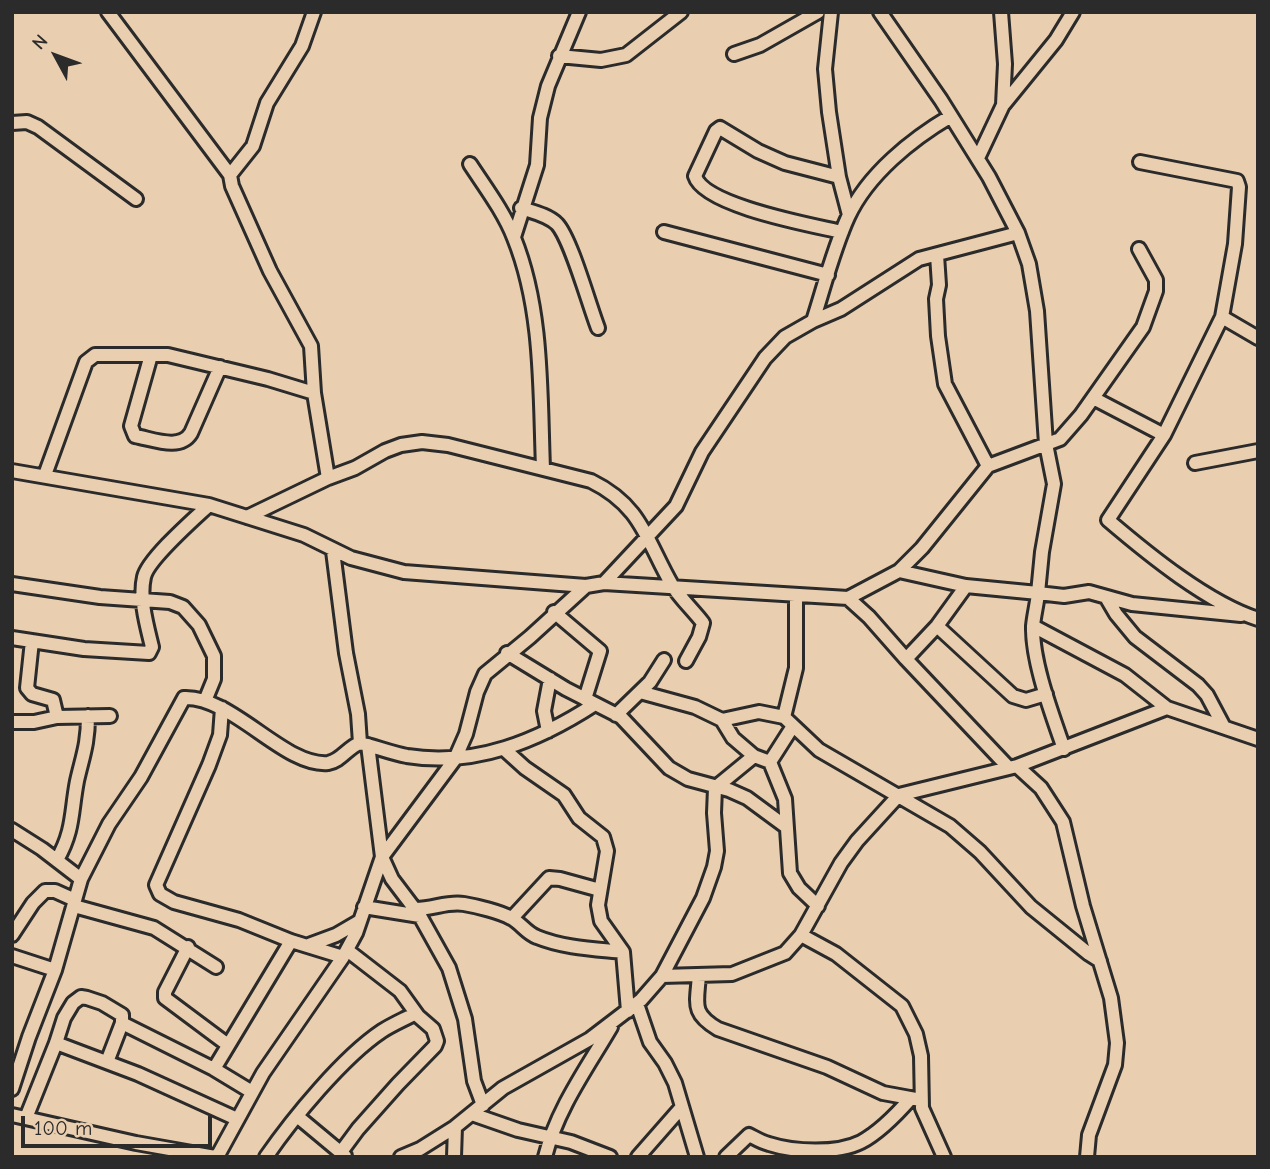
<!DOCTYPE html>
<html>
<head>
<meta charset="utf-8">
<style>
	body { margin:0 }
	#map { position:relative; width:1270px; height:1169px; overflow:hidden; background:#e9ceb0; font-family:"Comic Neue",sans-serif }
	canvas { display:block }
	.frame { position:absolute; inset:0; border:14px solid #2b2b2b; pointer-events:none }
	.north { position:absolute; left:21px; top:21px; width:70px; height:70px; -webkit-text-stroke:5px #e9ceb0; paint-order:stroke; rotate:311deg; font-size:19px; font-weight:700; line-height:28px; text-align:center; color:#2b2b2b }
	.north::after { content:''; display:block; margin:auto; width:24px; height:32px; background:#2b2b2b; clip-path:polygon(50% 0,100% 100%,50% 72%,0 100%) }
	.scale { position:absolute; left:21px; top:1116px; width:191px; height:32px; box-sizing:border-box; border:4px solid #2b2b2b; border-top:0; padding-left:9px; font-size:21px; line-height:24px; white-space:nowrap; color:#2b2b2b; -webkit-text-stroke:5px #e9ceb0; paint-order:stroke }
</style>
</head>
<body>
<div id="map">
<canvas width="1270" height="1169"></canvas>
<div class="frame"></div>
<div class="north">N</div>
<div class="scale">100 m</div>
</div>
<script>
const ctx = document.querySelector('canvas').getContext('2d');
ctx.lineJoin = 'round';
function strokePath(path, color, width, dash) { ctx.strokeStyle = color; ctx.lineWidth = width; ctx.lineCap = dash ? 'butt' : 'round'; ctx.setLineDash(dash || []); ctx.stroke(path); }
const minor = new Path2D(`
	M108 12 230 175 232 186 270 271 311 346 314 393 328 478
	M831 12 825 69 829 112 839 177 849 215
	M880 12 941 100 989 177 1018 233 1029 264 1037 311 1046 444 1054 484 1042 552 1038 593 1064 596 1089 592 1132 604 1241 615
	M734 54 760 45 818 12
	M559 56 601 60 626 55 681 12
	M1004 104 1056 40 1073 12
	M12 123 27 122 38 127 136 199
	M978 158 1003 105 1005 64 1001 12
	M1140 162 1237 181 1239 187 1235 244 1222 317 1164 435 1108 520C1149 555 1208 603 1258 619
	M470 164C485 187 504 212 514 238 543 310 540 392 543 468
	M230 175 253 146 267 103 302 46 314 12
	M839 177 785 163 758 151 720 128 716 131 695 176C704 206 812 225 842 232
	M521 208C533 212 548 215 557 224 571 239 589 305 598 328
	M664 232 828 275
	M514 237 537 165 540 118 548 86 579 12
	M937 255 939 285 936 299 938 336 945 384 988 466
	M1222 317 1258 338
	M813 321C824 287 833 250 848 217 868 174 912 139 951 116
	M151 355 131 426 135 436C153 439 180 451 191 433L220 367
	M1095 399 1164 435
	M1195 463 1258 451
	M12 471 209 505 304 535 351 558 404 572 586 586 604 583 848 598 869 617 906 659 1009 768
	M45 475 86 362 95 355H168L268 379 314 393
	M247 517 328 478 355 468 385 451 401 445 422 442 448 445 591 481C642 506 646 540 672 585 680 598 693 610 703 623L699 637 686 661
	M333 551 346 653 358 714 360 743
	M899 571 966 586 1038 593C1037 604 1034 615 1033 626 1032 662 1052 714 1064 749
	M604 583 676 506 702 452 765 358 785 337 813 321 841 309 919 259 1018 233
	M12 584 100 597 170 602 183 607 199 625 214 656V679L205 701
	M1106 597 1116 614 1135 637 1198 685 1207 695 1224 727
	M848 598 899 571 922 548 988 466 1060 439 1081 415 1143 327 1156 291V280L1139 249
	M554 612 600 651 585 699
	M937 626 1013 696 1026 700 1046 694
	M1033 626 1125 675 1167 708 1258 739
	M12 638 84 649 149 653 152 647C147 626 139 599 144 577 148 559 194 519 209 505
	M32 641 27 688 32 694 53 700 57 717
	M507 653 566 689 621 717 669 768 688 779 729 790 747 798 785 826
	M906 659 937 626 966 586
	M640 692 695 707 722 720 733 738 754 756 715 788 714 813 717 851 714 867 703 898 662 976
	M222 708 220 735 209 765 156 885 160 894 174 902 239 920 291 941 343 957
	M616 715 650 682 664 660
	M784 717 796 668V595
	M722 720 759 712 784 717 819 750 950 826 980 852 1031 907 1089 954 1100 961
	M12 722H34L57 717 110 716
	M548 731 544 711 550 679
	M368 745 382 857 392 879 420 916 449 968 465 1019 474 1081 483 1105
	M504 749 525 768 564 795 579 818 603 837 607 851 598 905 601 921 623 952 628 1011
	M754 756 770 762 785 799 790 873 799 888 818 906
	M770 762 793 726
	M1017 766 1041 788 1063 822 1083 906 1111 998 1117 1043 1115 1065 1089 1135 1087 1157
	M12 830 42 849 81 879
	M57 860C74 830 71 812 77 781 83 755 88 744 88 716
	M74 906 154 928 216 967
	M364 907 420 916
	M416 909C433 909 448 901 464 904 476 906 501 912 511 918 521 923 526 933 537 937 564 948 594 949 623 952
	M512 918 549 878 560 879 600 890
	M12 935 33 903 45 891H55L75 900 81 879 109 824 141 777 184 698C233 696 284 767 328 763 341 761 348 747 360 743 376 747 391 753 407 756 475 767 538 741 595 704
	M801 935 836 954 902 1006 916 1034 921 1056 922 1108 944 1157
	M309 945 336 935 360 921
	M188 947 165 992V998L228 1045
	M12 956 55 970
	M699 975C697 1004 691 1013 718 1029L827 1067 883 1093 921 1100
	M637 1004 650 1042 665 1063 675 1083 697 1157
	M122 1023 214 1069 252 1092
	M56 1043 138 1074 237 1119
	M214 1069 291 941
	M12 1089 29 1037 55 970 75 900
	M472 1114 518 1130 571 1142 610 1157
	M12 1115 136 1143 215 1157
	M297 1116 345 1156
	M26 1118 56 1043 64 1018 73 1003 81 997 87 998 102 1003 122 1015V1023L107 1062
	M341 1152 358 1129 398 1084 435 1046 437 1041 433 1029 418 1016 400 991 347 950
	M217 1157 263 1073 343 957 356 933 382 857 455 759 466 734 477 692 485 674 530 637 586 586
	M266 1157C293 1118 343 1057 382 1031 393 1024 405 1019 416 1013
	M401 1157 420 1149 455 1127 503 1088 590 1039 641 1000 662 976 732 974 785 953 801 935 841 863 857 841 899 795 1017 766 1167 708
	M454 1157 455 1127
	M545 1157C557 1109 587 1068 611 1027
	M638 1157 681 1108
	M726 1157 749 1135C755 1138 761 1142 769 1144 794 1152 837 1154 861 1142 880 1132 897 1114 911 1098`);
strokePath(minor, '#2b2b2b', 18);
strokePath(minor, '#e9ceb0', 12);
</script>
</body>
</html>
